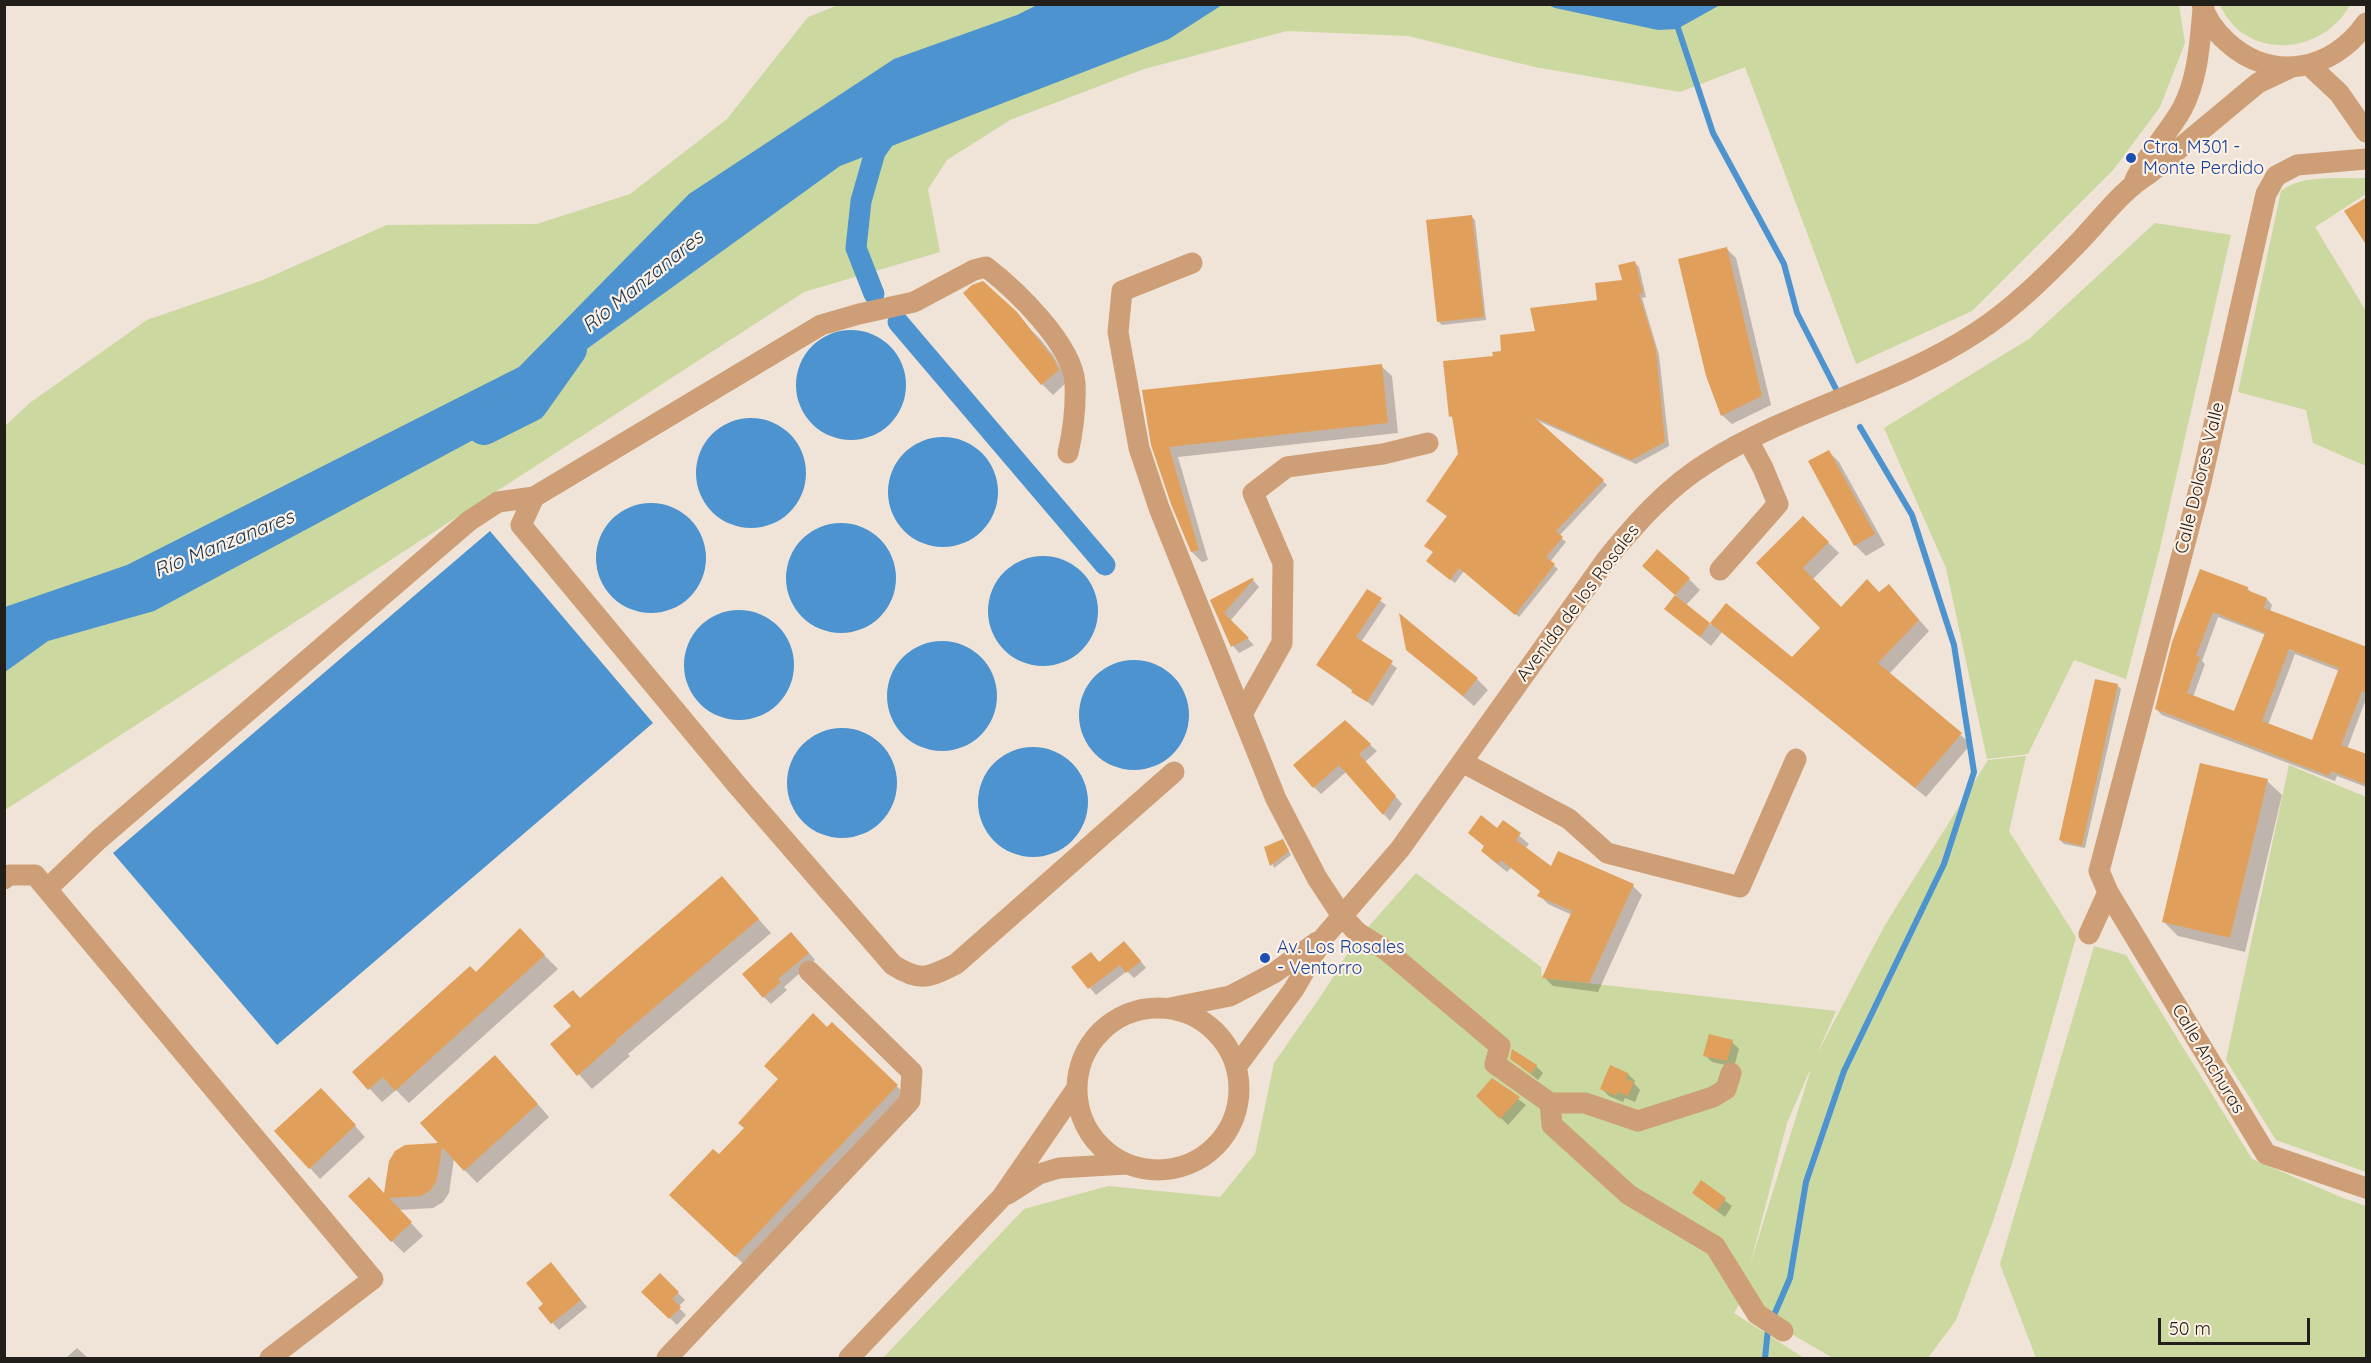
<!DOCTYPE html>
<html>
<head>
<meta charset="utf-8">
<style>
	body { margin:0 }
	#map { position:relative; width:2371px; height:1363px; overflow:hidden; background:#f0e3d7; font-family:Quicksand,sans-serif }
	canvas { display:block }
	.frame { position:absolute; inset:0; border:6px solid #221e19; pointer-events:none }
	.scale { position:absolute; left:2158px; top:1318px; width:152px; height:27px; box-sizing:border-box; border:3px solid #221e19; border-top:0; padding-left:8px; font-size:18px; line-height:21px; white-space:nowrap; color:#221e19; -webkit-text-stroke:4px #fdf0e4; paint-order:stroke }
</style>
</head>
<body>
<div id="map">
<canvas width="2371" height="1363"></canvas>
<div class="frame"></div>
<div class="scale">50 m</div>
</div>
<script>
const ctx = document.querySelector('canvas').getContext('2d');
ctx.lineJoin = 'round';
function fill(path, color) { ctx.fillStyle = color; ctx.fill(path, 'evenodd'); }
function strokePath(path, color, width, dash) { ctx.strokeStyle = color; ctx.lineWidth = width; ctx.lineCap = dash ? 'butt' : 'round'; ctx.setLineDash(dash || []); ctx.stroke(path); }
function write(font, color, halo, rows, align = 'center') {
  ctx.font = font + ' Quicksand,sans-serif'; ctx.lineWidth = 4.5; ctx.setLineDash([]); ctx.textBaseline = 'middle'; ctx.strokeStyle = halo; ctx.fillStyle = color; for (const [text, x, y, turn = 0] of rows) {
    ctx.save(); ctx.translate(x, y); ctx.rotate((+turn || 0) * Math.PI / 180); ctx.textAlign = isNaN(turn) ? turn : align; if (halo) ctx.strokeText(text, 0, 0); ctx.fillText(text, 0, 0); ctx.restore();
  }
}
fill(new Path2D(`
	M841 4 2179 5 2185 43 2160 107 2114 169 1972 311 1856 364 1745 67 1680 92 1535 67 1408 36 1287 31 1144 69 1010 120 947 160 928 189 940 252 804 292 5 810V426L31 402 147 320 263 280 387 225 537 224 630 194 727 119 808 17Z
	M2220 5H2350C2322 56 2245 61 2220 5Z
	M2366 178V194L2315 227 2366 311V466L2313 443 2306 410 2238 392 2281 191C2303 174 2339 179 2366 178Z
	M2155 223 2231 235 2159 552 2126 679 2074 660 2028 754 1987 759 1946 568 1884 428 2029 339Z
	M2026 756 2009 831 2076 937 2014 1157 1992 1224 1956 1320 1928 1358H1833L1739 1304 1734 1313 1804 1358H883L1024 1209 1108 1186 1220 1197 1255 1154 1274 1063 1325 990 1354 943 1416 873 1541 967 1542 978 1836 1011 1817 1054 1885 925 1988 760ZM1809 1072H1810L1750 1265 1787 1123Z
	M2289 765 2366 797V1172L2276 1140 2226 1060Z
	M2094 946 2126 955 2252 1159 2343 1198 2366 1206V1358H2036L2000 1264Z`), '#cbd89f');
fill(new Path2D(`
	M1039 4 1222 5 1169 39 840 166 555 372 518 416 154 611 48 641 5 672V607L127 565 519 367 689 194 894 59 1017 15Z
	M1548 5H1720L1677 29 1658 30 1555 8Z
	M796 385a55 55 0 1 1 110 0a55 55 0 1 1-110 0Z
	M696 473a55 55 0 1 1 110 0a55 55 0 1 1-110 0Z
	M888 492a55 55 0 1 1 110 0a55 55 0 1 1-110 0Z
	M596 558a55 55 0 1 1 110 0a55 55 0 1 1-110 0Z
	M786 578a55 55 0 1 1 110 0a55 55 0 1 1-110 0Z
	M490 531 653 723 277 1045 113 853Z
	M988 611a55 55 0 1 1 110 0a55 55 0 1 1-110 0Z
	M684 665a55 55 0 1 1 110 0a55 55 0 1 1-110 0Z
	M887 696a55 55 0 1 1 110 0a55 55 0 1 1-110 0Z
	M1079 715a55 55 0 1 1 110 0a55 55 0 1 1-110 0Z
	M787 783a55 55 0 1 1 110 0a55 55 0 1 1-110 0Z
	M978 802a55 55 0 1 1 110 0a55 55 0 1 1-110 0Z`), '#4c93cf');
fill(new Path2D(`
	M1472 217 1475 220 1486 320 1442 325 1439 322Z
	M1727 249 1736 258 1771 405 1732 424 1722 415Z
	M1635 263 1639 267 1646 297 1642 298 1659 355 1669 446 1636 464 1534 419 1607 485 1559 536 1566 542 1550 562 1558 569 1519 617 1464 571 1455 583 1432 565 1434 553 1448 517 1428 501 1459 454 1453 419 1451 416 1494 357 1598 302 1624 281Z
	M989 288 1041 340 1053 355 1068 381 1053 395 1042 384Z
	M1381 366 1392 376 1398 433 1178 457 1208 560 1202 562 1192 552 1153 444Z
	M1828 451 1839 462 1885 545 1866 556 1855 545Z
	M1803 518 1839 553 1812 580 1841 609 1899 597 1929 631 1889 674 1971 744 1926 797 1722 632 1711 646 1666 609 1677 596 1655 577 1689 579 1700 590 1686 605 1711 625 1727 605 1792 659 1822 628 1758 563Z
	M2201 570 2247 588 2253 594 2267 599 2272 605 2270 612 2366 649V699L2347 749 2366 756V787L2337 776 2335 781 2162 715 2156 709ZM2218 617 2266 635 2235 713 2193 697 2205 664 2202 661ZM2295 654 2339 671 2312 742 2268 725Z
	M1252 579 1259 587 1230 621 1254 645 1239 653 1233 646 1212 600Z
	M1367 591 1386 605 1361 642 1397 668 1373 706 1318 665Z
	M1407 649 1477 679 1488 690 1474 706Z
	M2117 685 2121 689 2085 848 2064 844 2060 840Z
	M1345 722 1377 751 1365 762 1402 804 1390 821 1346 772 1321 794 1314 787Z
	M2267 781 2282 795 2245 952 2178 936 2164 922Z
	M1503 822 1529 844 1525 849 1551 868 1558 853 1633 886 1642 895 1598 992 1553 986 1544 977 1572 915 1548 904 1539 895 1541 892 1511 868 1507 872 1492 860 1483 851 1485 847 1470 833 1497 830Z
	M1285 844 1291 855 1274 868 1266 848Z
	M722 878 771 933 628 1054 630 1056 592 1089 552 1044 573 1026 580 999Z
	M520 931 558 969 409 1103 396 1090 382 1102 354 1072 476 973Z
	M798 940 815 960 784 987 787 990 771 1004 764 997Z
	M1131 949 1146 968 1134 978 1127 971 1096 995 1073 967 1091 954 1100 963Z
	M832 1024 912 1101 750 1270 686 1210 719 1157 745 1128 780 1079Z
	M1732 1042 1739 1049 1734 1067 1712 1062 1705 1055Z
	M1511 1058 1536 1066 1543 1073 1538 1080Z
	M1611 1067 1628 1074 1635 1081 1634 1083 1640 1090 1635 1102 1625 1098 1623 1102 1609 1096 1602 1089Z
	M507 1069 549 1117 477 1183 454 1159 449 1193 443 1202 433 1208 399 1210 423 1236 404 1253 392 1241 385 1195 441 1144Z
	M1492 1080 1526 1105 1508 1125 1478 1095Z
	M332 1100 365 1137 320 1179 310 1168Z
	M1701 1182 1732 1206 1725 1217 1701 1199Z
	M557 1271 587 1307 559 1330 540 1309 545 1304Z
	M660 1275 685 1300 678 1307 686 1315 677 1325 643 1292Z
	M77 1348 88 1358H66Z`), '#0003');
strokePath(new Path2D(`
	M1676 22 1713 133 1784 264 1797 313 1836 389
	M1765 1358 1768 1329 1790 1278 1806 1182 1844 1071 1944 864 1974 772 1954 645 1912 515 1860 427`), '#4c93cf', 6);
strokePath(new Path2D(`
	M874 294 856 248 861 201 875 152 892 128
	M898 322 1105 565`), '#4c93cf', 21);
strokePath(new Path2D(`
	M484 427 530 404 569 349`), '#4c93cf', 36);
fill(new Path2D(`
	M2367 197V246L2344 211Z
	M1472 215 1484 317 1437 322 1426 220Z
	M1727 247 1762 396 1721 416 1706 376 1678 259Z
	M1635 261 1643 293 1639 294 1656 350 1665 442 1631 460 1534 417 1604 480 1556 531 1563 537 1546 557 1555 564 1515 615 1459 568 1450 580 1426 561 1433 552 1424 546 1447 516 1426 501 1458 454 1452 416 1449 417 1443 361 1493 356 1492 352 1501 351 1500 335 1535 331 1530 308 1597 300 1595 283 1622 280 1618 265Z
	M983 281 1017 312 1053 358 1059 370 1041 385 963 293 972 285Z
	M1382 364 1388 423 1169 447 1199 550 1191 552 1171 504 1151 445 1142 390Z
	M1829 450 1875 534 1854 546 1808 461Z
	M1803 516 1829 542 1803 568 1841 607 1867 579 1879 592 1889 584 1919 620 1878 663 1962 733 1915 788 1710 623 1726 603 1792 657 1820 628 1756 563Z
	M1657 549 1690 578 1675 595 1642 566Z
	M2200 569 2248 587 2247 590 2267 598 2264 608 2367 647V693L2362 691 2341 745 2367 754V785L2331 771 2329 776 2155 709 2172 642ZM2213 612 2265 633 2234 711 2187 693 2200 657 2196 656ZM2289 649 2339 668 2312 740 2262 721Z
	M1252 578 1254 579 1224 613 1249 638 1231 647 1210 600Z
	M1367 589 1382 598 1356 637 1393 661 1367 702 1351 692 1353 690 1316 665Z
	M1675 595 1710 623 1700 637 1664 609Z
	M1399 613 1478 678 1463 696 1406 650Z
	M2095 679 2118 684 2082 846 2059 840Z
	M1345 720 1371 744 1359 754 1396 796 1383 815 1339 765 1313 788 1293 765Z
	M2200 763 2268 779 2230 938 2162 922Z
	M1481 815 1497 828 1503 820 1521 833 1516 840 1551 866 1558 851 1634 884 1589 983 1542 978 1572 911 1537 896 1540 891 1501 860 1498 864 1481 851 1484 846 1468 833Z
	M1283 839 1289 851 1270 866 1264 847Z
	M722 876 759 919 616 1040 617 1041 577 1076 550 1044 571 1026 553 1006 573 990 580 998Z
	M520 928 545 955 395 1091 383 1077 368 1090 352 1072 470 966 476 972Z
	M791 932 809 953 778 979 781 982 763 998 742 974Z
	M1124 941 1141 961 1126 973 1120 965 1088 989 1071 967 1091 952 1099 962Z
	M813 1013 827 1027 832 1022 898 1085 735 1257 669 1195 713 1149 719 1154 744 1128 738 1123 778 1079 764 1066Z
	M1709 1034 1733 1040 1727 1061 1703 1056Z
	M1512 1049 1537 1065 1531 1074 1510 1059Z
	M495 1055 538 1104 464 1171 442 1147 437 1180 431 1190 421 1196 389 1198 412 1222 391 1242 348 1196 369 1177 384 1193 389 1161 395 1151 405 1145 438 1143 420 1123Z
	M1610 1065 1628 1073 1626 1079 1634 1082 1628 1096 1618 1092 1616 1096 1600 1089Z
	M1492 1078 1520 1097 1500 1119 1476 1096Z
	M321 1088 356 1125 309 1169 274 1131Z
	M1701 1180 1726 1198 1717 1211 1692 1193Z
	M551 1262 581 1300 551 1324 538 1308 543 1304 526 1283Z
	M660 1273 679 1292 672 1299 681 1307 669 1319 641 1292Z`), '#e0a05b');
strokePath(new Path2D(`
	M2202 4C2206 19 2216 32 2227 42 2272 83 2333 71 2366 23
	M2309 65 2339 93 2366 132
	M2366 159 2297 165 2276 176 2266 194 2201 482 2099 871 2108 892 2266 1154 2366 1188
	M2135 180C2147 154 2168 134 2182 109 2198 79 2200 42 2203 8
	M1192 263 1122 291 1118 332 1139 448 1159 508 1276 799 1317 878 1342 916 1357 932 1387 951 1500 1046 1495 1064 1550 1103 1552 1125 1629 1195 1715 1246 1757 1314 1783 1331
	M534 497 521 525 737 785 893 965C920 982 928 978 956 964L1174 772
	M1720 570 1778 504 1763 468 1748 440
	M1242 714 1282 643 1283 563 1253 493 1287 467 1383 454 1428 443
	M1462 762 1569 819 1607 853 1740 887 1796 759
	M4 879 9 875H35L373 1279 270 1358
	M47 889 98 840 469 521 498 502 534 497 821 325 859 314 914 302 974 270 986 267C1016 290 1072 344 1075 383 1076 406 1073 431 1068 453
	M2089 934 2108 892
	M1170 1008 1230 996 1274 973 1317 942
	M1077 1089a81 81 0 1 1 162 0a81 81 0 1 1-162 0Z
	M1236 1067 1294 989 1324 937 1400 849 1606 560C1636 523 1667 488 1707 463 1791 409 1892 388 1977 332 2014 308 2048 274 2079 242 2102 218 2122 190 2150 173L2258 83 2292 67
	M1550 1103H1585L1638 1121 1713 1097 1726 1089 1731 1073
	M1008 1194 1039 1174 1059 1168 1126 1164
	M667 1358 910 1101 912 1072 809 971
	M849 1358 1002 1197 1077 1088`), '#ce9f76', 21);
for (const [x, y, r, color] of [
	[2131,158,6,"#1a4fb4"],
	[1265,958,6,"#1a4fb4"]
]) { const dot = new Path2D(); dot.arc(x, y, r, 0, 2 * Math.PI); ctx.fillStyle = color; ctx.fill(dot); strokePath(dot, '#fdf0e4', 2); }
write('18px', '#164399', '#fdf0e4', [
	["Ctra. M301 -",2143,148],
	["Monte Perdido",2143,169],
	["Av. Los Rosales",1277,948],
	["- Ventorro",1277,969]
], 'left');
write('18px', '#221e19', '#fdf0e4', [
	["Calle Dolores Valle",2200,478,-76],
	["Avenida de los Rosales",1578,603,-53],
	["Calle Anchuras",2208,1059,59]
]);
write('italic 20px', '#17354e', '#fdf0e4', [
	["Río Manzanares",643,282,-39],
	["Río Manzanares",224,544,-22]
]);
</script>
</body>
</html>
